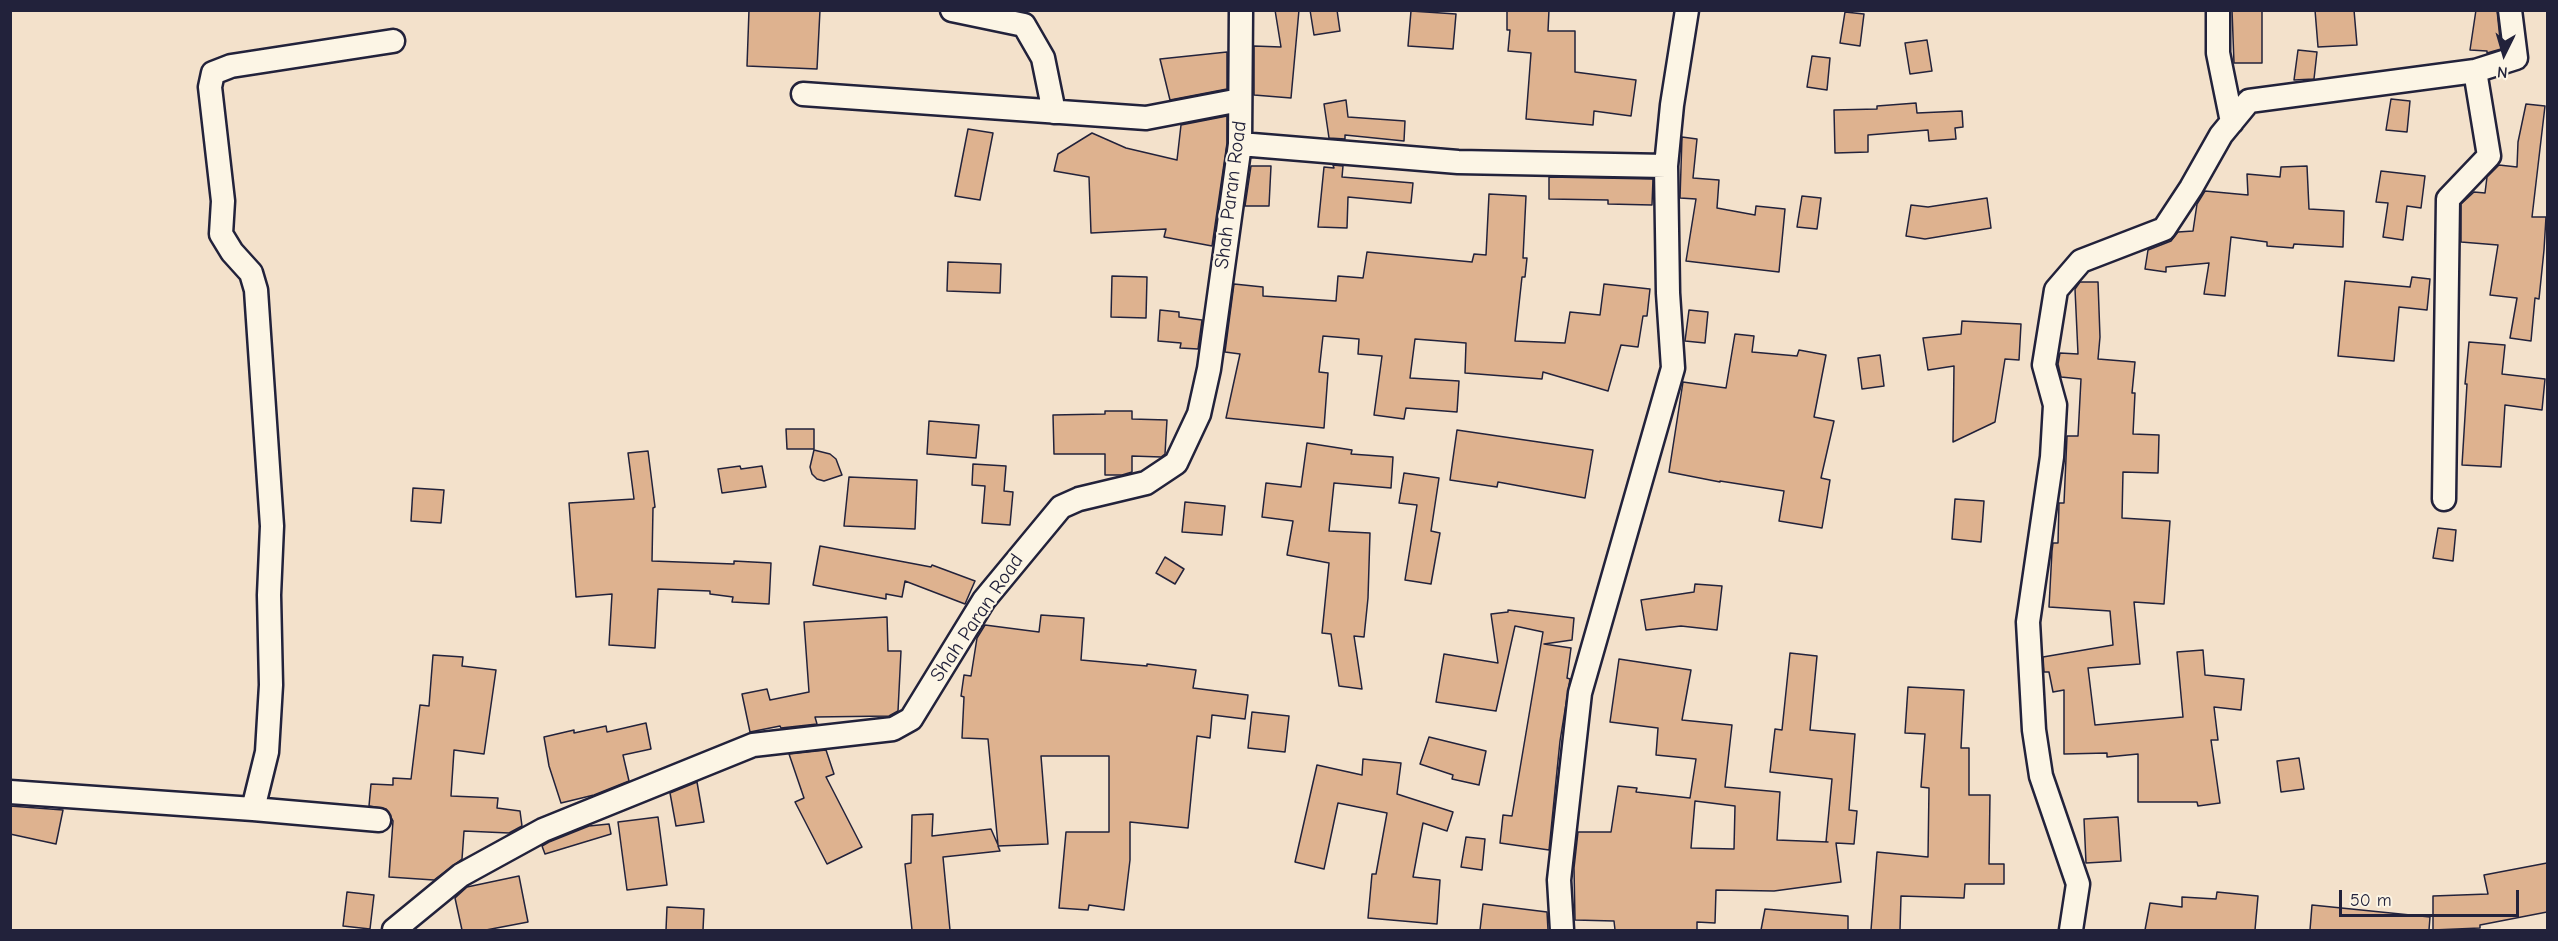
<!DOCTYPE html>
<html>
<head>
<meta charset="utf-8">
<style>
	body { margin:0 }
	#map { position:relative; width:2558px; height:941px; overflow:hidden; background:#f3e1cb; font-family:"Comic Neue",sans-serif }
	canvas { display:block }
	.frame { position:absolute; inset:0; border:12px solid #22223b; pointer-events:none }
	.north { position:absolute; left:2474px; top:24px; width:60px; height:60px; -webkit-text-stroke:4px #fcf5e5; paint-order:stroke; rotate:185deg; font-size:16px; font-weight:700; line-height:24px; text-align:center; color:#22223b }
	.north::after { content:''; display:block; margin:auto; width:21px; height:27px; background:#22223b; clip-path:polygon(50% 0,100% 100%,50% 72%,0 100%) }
	.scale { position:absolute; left:2339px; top:890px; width:180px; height:27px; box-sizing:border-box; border:3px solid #22223b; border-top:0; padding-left:8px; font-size:18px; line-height:21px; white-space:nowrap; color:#22223b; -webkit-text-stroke:4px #fcf5e5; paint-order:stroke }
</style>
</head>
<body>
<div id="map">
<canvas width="2558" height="941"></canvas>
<div class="frame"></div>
<div class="north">N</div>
<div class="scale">50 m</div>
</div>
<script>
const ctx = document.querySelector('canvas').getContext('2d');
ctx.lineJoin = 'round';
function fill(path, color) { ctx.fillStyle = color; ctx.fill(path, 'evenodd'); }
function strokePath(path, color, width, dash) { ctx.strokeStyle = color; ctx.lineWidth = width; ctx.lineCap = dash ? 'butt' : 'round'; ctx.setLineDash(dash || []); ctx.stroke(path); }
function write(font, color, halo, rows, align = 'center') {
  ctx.font = font + ' "Comic Neue",sans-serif'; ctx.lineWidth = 4.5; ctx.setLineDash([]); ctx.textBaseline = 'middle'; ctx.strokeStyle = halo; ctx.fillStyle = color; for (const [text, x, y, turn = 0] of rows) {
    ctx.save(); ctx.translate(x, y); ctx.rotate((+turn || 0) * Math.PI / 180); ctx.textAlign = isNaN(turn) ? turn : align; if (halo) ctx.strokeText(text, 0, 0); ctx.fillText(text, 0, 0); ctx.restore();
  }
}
const building = new Path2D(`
	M749 10H820L817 69 747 66Z
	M1275 10H1299L1291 98 1254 95V46L1281 47Z
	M1310 10H1337L1340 31 1314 35Z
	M1507 10H1549L1548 31H1575V72L1636 80 1631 116 1594 111 1593 125 1526 119 1531 53 1508 51 1510 30H1507Z
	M2232 10H2262V63H2234Z
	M2315 10H2354L2357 45 2318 47Z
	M2476 10H2497L2501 49 2487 53V51L2470 50Z
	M1411 11 1456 14 1453 49 1408 46Z
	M1845 12 1864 14 1860 46 1840 43Z
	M1927 40 1932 71 1910 74 1905 43Z
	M2298 50 2317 52 2314 79 2294 80Z
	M1227 52V89L1170 100 1160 59Z
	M1812 56 1830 58 1827 90 1807 87Z
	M2391 99 2410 101 2407 132 2386 130Z
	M1346 100 1348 117 1405 121 1404 141 1345 135V139L1329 138 1324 104Z
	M1916 103 1917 113 1962 111 1963 127 1955 128 1956 139 1929 141 1928 130 1868 135V152L1835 153 1834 110 1877 109V106Z
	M2526 104 2545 106 2532 217H2546L2544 250 2539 299 2535 298 2531 341 2510 338 2517 298 2490 295 2498 245 2461 242V204L2474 192 2485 193 2487 177 2499 165 2517 167 2518 142Z
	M1227 116V143L1212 246 1164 237 1166 229 1091 233 1089 177 1054 171 1058 154 1092 133 1126 148 1177 160 1181 125Z
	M968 129 993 133 980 200 955 196Z
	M1682 137 1697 139 1693 178 1719 180 1717 208 1755 215 1756 206 1785 209 1779 272 1686 261 1696 199 1680 198Z
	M1333 165 1343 166 1342 177 1413 183 1411 203 1348 197 1347 228 1318 227 1324 167 1334 168Z
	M1251 166H1271L1269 206H1245Z
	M2307 166 2309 209 2344 211 2343 247 2294 244 2293 248 2267 246V242L2231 237 2225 296 2204 294 2209 263 2166 267V272L2145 269 2148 250 2171 241 2178 232 2193 231 2197 204 2205 191 2248 195 2247 174 2280 177 2281 167Z
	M2381 171 2425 176 2421 208 2407 206 2403 240 2383 237 2388 203 2376 202Z
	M1549 177 1653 179 1652 205 1608 204V200L1549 199Z
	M1489 194 1526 196 1523 258H1527L1525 277H1522L1515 341 1565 343 1570 312 1600 315 1604 284 1650 289 1647 316H1643L1638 347 1621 345 1608 391 1543 372 1542 379 1465 373 1466 343 1415 339 1410 378 1459 381 1457 412 1406 408 1404 419 1374 415 1382 356 1358 354 1359 339 1323 336 1319 372 1328 373 1324 428 1226 418 1240 354 1225 352 1234 284 1263 287V296L1336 301 1338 276 1363 278 1367 252 1472 262 1474 254 1486 255Z
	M1802 196 1821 198 1817 229 1797 227Z
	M1987 198 1991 228 1925 239 1906 236 1911 205 1928 207Z
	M948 262 1001 264 1000 293 947 291Z
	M1112 276 1147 277 1146 318 1111 317Z
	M2412 277 2430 279 2427 310 2399 307 2394 361 2338 356 2345 281 2410 287Z
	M2080 282H2098L2100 337 2098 359 2135 362 2132 393H2135L2133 434 2159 435 2158 473 2123 472 2122 518 2170 521 2164 604 2134 602 2140 664 2088 668 2095 725 2183 717 2177 652 2203 650 2205 675 2244 679 2241 710 2214 707 2218 740H2211L2220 803 2198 806 2197 802H2138V754L2107 757V753L2064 754V690L2053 692 2049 672H2044L2043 657 2113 645 2110 611 2049 607 2052 551 2053 543H2058L2059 503H2064L2067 436H2078L2081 379 2061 377 2058 364 2060 353 2078 354 2075 289Z
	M1160 310 1179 312V317L1202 320 1198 349 1180 348 1181 343 1158 341Z
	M1689 310 1708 312 1705 343 1685 341Z
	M1962 321 2021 324 2019 360 2005 359 1995 422 1953 442 1954 366 1928 370 1923 338 1961 334Z
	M1735 334 1754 336 1752 352 1797 356 1799 350 1826 355 1814 417 1834 421 1821 478 1830 480 1822 528 1779 521 1784 491 1720 481V482L1669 472 1683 382 1726 388Z
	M2469 342 2505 345 2502 374 2545 379 2542 410 2505 405 2501 467 2462 465 2467 384H2465Z
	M1880 355 1884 386 1862 389 1858 358Z
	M1105 411H1132V419L1167 420 1165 454 1161 457 1132 456V472L1122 475H1105V454H1054L1053 415 1105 414Z
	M929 421 979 425 976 458 927 454Z
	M786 429H814V449H787Z
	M1457 430 1593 450 1585 498 1498 482 1497 487 1450 480Z
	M1307 443 1352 450 1351 454 1393 457 1391 488 1334 483 1329 531 1370 533 1368 598 1364 637 1354 636 1362 689 1339 686 1331 634 1322 633 1329 563 1287 555 1293 521 1262 517 1266 483 1301 487Z
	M814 450 830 454 836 459 842 475 824 481 817 479 812 474 810 467Z
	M648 451 655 507 653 508 652 561 734 564V561L771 563 769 604 732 602 733 597 710 594V591L658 589 655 648 609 645 612 594 576 597 569 503 634 499 628 453Z
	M973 464 1006 466 1004 491 1013 492 1010 525 982 523 985 486 972 485Z
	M740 466 741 469 762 466 766 487 722 493 718 469Z
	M1404 473 1439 478 1431 531 1440 533 1431 584 1405 580 1417 505 1399 503Z
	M849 477 917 480 915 529 844 526Z
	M413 488 444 490 441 523 411 521Z
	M1955 499 1984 501 1981 542 1952 539Z
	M1185 502 1225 506 1222 535 1182 532Z
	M2438 528 2456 530 2453 561 2433 558Z
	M820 546 931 567 932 565 975 581 965 604 905 581 902 597 886 594V599L813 585Z
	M1165 557 1184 569 1175 584 1156 573Z
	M1695 584 1722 586 1717 630 1681 626 1646 630 1641 600 1694 592Z
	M1508 610 1574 618 1572 640 1544 644 1571 648 1567 678 1570 679 1560 741 1549 850 1500 843 1503 815 1512 816 1543 632 1515 626 1496 711 1436 702 1444 654 1498 663 1491 614 1508 612Z
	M1041 615 1084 618 1081 660 1147 666V664L1196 670 1193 688 1248 695 1245 719 1212 715 1210 738 1197 736 1188 828 1130 822V860L1124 910 1089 905 1088 910 1059 908 1066 832H1109V756H1041L1048 844 998 846 1000 851 943 857 950 930H912L905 864 911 863 912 815 933 814 932 836 991 829 998 845 988 739 962 738 964 697 961 696 964 675 971 676 977 638 985 625 1039 632Z
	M887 617 888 651H901L898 711 889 716 815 717 817 724 781 728 780 726 750 732 742 694 767 689 770 700 809 692 804 622Z
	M1790 653 1817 656 1810 730 1855 734 1849 810 1857 811 1854 844 1836 843 1841 882 1774 891 1716 890 1715 923 1697 922V930H1615L1614 921 1575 920 1574 868 1578 832H1611L1618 786 1637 788 1636 792 1690 798 1696 759 1656 755 1658 728 1610 722 1619 659 1691 670 1682 720 1732 725 1725 787 1780 792 1777 840 1828 842H1826L1832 779 1770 772 1775 729 1782 730ZM1695 801 1735 806 1734 849 1691 848Z
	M433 655 463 657 462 666 496 670 484 754 454 750 451 796 498 798 497 808 520 811 522 826 509 833 464 831 462 859 434 880 389 877 393 821 386 809 369 806 371 784 393 785V778L411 779 420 705 429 706Z
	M1908 687 1964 690 1961 748H1969V795H1990L1989 864H2004V884H1965L1964 898 1901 896 1900 930H1871L1877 852 1928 857 1929 788 1921 787 1925 734 1905 733Z
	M1252 712 1289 716 1285 752 1248 748Z
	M646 723 651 749 623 755 629 781 594 795 561 803 549 766 544 737 574 730V733L606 726 607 732Z
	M1429 737 1486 751 1479 785 1452 779 1453 775 1420 764Z
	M826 750 834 774 826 777 862 847 827 864 795 802 804 798 789 754Z
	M2299 758 2304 789 2281 792 2277 761Z
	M1363 759 1401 763 1397 794 1453 812 1447 831 1423 823 1413 877 1440 880 1437 924 1368 918 1372 874H1376L1387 813 1338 803 1324 869 1295 862 1317 765 1362 775Z
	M697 782 704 822 676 826 670 793Z
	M10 806 63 810 56 844 10 834Z
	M658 817 667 885 627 890 618 822Z
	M2118 817 2121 861 2086 863 2084 819Z
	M609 824 611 834 545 854 542 846 549 842 589 826Z
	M1466 837 1485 839 1482 870 1461 867Z
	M2547 863V912L2480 925V928L2433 930V896L2488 894 2484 875Z
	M519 876 528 922 486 930H462L455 898 467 887Z
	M347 892 374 895 370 929 343 926Z
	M2217 892 2258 896 2255 930H2145L2150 903 2182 907V897L2216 899Z
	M1483 904 1547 912 1548 930H1480Z
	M2312 905 2430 917 2429 930H2310Z
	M667 907 704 909 703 930H666Z
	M1765 909 1848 916V930H1761Z`);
fill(building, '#deb28f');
strokePath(building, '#22223b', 1.5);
const minor = new Path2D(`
	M952 10 1024 25 1043 58 1054 112
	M2218 10V53L2232 122
	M803 94 1146 118 1240 100
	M1240 144 1458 162 1666 166 1668 293 1673 368 1580 693 1559 880 1562 930
	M1666 166 1672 105 1687 10
	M2444 499 2448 199 2489 156 2475 71
	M10 792 253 809 379 820
	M253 809 267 752 271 685 269 595 272 526 256 290 251 273 232 252 221 234 223 201 210 87 213 73 231 66 393 41
	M394 930 461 875 543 830 753 745 893 729 911 719 984 600 1061 507 1079 499 1146 483 1176 463 1199 414 1209 369 1240 144 1241 10
	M2071 930 2078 884 2041 776 2034 730 2028 622 2052 457 2055 405 2044 365 2056 290 2081 261 2164 229 2191 188 2221 135 2249 101 2475 71 2516 58 2510 10`);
strokePath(minor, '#22223b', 27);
strokePath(minor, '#fcf5e5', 22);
write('20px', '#22223b', '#fcf5e5', [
	["Shah Paran Road",1231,195,-83],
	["Shah Paran Road",977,618,-56]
]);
</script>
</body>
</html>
